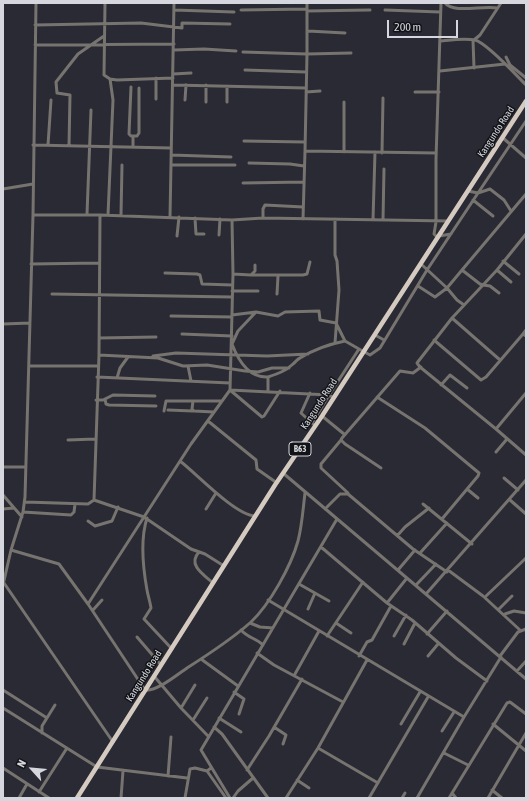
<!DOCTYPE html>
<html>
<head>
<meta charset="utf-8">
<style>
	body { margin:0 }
	#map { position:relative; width:529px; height:801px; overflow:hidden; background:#292a34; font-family:"Asap Condensed",sans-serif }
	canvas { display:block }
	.frame { position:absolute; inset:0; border:4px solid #d6d7de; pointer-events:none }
	.north { position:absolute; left:12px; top:749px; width:40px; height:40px; -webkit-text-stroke:3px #121317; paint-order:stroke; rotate:297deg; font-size:11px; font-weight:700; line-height:16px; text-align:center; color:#d6d7de }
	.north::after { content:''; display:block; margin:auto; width:14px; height:18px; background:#d6d7de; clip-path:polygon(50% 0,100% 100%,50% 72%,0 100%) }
	.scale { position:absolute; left:387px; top:20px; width:71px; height:18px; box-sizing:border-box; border:2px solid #d6d7de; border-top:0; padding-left:5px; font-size:12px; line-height:14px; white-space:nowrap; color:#d6d7de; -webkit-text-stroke:3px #121317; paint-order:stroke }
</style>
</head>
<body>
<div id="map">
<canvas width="529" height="801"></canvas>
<div class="frame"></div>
<div class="north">N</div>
<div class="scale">200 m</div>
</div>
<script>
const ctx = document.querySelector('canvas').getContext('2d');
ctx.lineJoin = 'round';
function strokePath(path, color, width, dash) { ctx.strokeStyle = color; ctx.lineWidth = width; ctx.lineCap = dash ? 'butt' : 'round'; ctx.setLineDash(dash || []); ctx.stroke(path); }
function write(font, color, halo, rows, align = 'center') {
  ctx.font = font + ' "Asap Condensed",sans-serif'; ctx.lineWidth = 3; ctx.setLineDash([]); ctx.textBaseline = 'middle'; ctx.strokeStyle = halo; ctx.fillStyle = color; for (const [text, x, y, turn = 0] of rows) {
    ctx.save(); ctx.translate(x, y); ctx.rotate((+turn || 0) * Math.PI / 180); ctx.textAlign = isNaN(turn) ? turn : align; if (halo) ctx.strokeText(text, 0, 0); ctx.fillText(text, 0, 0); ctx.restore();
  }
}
strokePath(new Path2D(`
	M105 3 104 75 110 79 117 80 173 78
	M307 3V54L351 53
	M445 3C454 14 483 5 497 8
	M174 10 234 12
	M241 10 307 9
	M385 10 440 12
	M307 11 370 10
	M35 25 141 23 182 28V23L230 24
	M308 31 345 33
	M473 40 474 68
	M474 40 480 35 501 3
	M441 41C451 40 464 38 475 40 487 43 516 75 526 85
	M35 45 174 44
	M174 50 204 49 236 51
	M243 52 307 54 305 151
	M506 57 510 65 526 78
	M245 70 306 72
	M440 71 505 64
	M173 74 191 73
	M173 85 306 88
	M131 87 129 134 131 136H137L139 133V88
	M306 92 320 91
	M415 92H439
	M156 99V78
	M185 100 186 85
	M206 102V85
	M227 102V86
	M344 102V152
	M503 138 526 158
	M244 141 305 142
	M33 145 171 148
	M48 145 51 100
	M69 146 70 95 57 93 56 82 78 54 104 36
	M133 147V136
	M382 153 383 98
	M171 155 231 157
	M249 163 290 164 304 166
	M171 165H235
	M243 183 304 182
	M3 189 33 184
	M468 191 478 193 526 121
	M473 200 493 216
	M87 214 91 110
	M33 215H100L232 220 263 218 448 221
	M108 215 113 100 110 79
	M121 215 122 165
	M170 217 174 3
	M195 218 196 234H204
	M263 218V209L265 205 303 207
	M303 219 305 151 436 153
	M232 220 233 274
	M373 220 375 152
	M383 220 384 169
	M219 235 220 219
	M177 236 179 217
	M439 236 451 234
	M438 238 434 234 436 222V159L441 3
	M503 261 519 274
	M31 264 99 263
	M421 264 447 288 462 270
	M497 270 526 234
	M165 273 197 274 200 275 202 284 232 285
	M251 275H303L307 274 310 262
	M511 282 497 270 483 285 480 284 462 270 526 194
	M418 286 435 297 447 288 457 300 464 305
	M232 291H258
	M52 294 232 297
	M277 294 278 276
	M256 312 238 331 232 344C238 360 249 378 268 377
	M232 315 256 312 278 316 285 312 319 311 320 320 336 323 345 341 359 349 329 395 334 398
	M171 316 232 317
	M452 318 500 360
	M3 324 30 323
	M526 330 523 334 526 336
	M182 334 232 336
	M375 335 384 340
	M99 338 156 337
	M434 340 481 380 486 377 523 334
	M335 343 339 290 337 261 335 255V219
	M359 349 370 355 380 348 427 270 478 193 490 189 504 200 511 211
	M99 355 158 358 183 366 207 365 245 371 258 372 272 368H289
	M153 356 176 353 267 356 308 354
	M29 366H98
	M188 366 191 381
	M97 377 230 383
	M117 378 120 368 128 357
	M441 385 450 375 467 388
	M230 390 329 395 312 423
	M230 390 262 417 264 416 280 391
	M268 390V377C277 374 286 371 293 364 296 362 297 359 300 358 313 350 330 344 345 341
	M310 393 301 413 313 424
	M526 393 496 429 526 455
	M377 397 425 428 479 473 478 476 442 519
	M105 399 106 404 109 405 156 406
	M96 400H103L113 395 155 396
	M193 401H222
	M168 410 193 411
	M164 411 166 401H193L192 409 194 411 214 412
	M322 416 344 434
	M208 421 256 460 257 469 277 483
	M496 429 420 367 417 363 452 318 483 285 490 286 499 293
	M68 440 95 439
	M341 440 321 464V468L348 493
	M496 452 507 439
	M180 461C197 474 235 515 255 516
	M3 467H26
	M381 468 345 444 341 440 342 438 400 371 413 373 421 367
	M283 473 526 679
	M504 478 518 490
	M467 489 478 498
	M3 495 22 517
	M94 500 144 517 191 444 230 390 233 274 251 275 255 271V265
	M510 500 526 514
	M25 502 88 504 94 500 99 355 100 215
	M423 504 472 544
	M3 509 14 508
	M206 509 216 493
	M325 509 340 494H348L413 549 447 572
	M23 512 71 515 74 512 75 504
	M147 518C140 540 143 568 147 590 148 596 150 601 151 608L144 619 172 649
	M88 521 95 526 112 521 118 507
	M397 536 405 527 429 508
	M321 547 387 603 412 620 456 658 487 681
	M11 550 59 564 88 604
	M199 552C187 565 204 575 213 583
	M420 553 447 523
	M224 566 205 554 191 549 144 517 88 604 145 690C156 692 177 675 187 668 209 654 232 639 251 622 270 604 291 566 298 541 302 526 303 509 305 493
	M398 570 415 550
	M448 570 483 596 521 631
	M4 583 113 742
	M299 584 329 601
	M3 585 11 550 23 512 25 497 33 215 36 3
	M416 585 436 564
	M426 594 526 480
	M485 597 526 558
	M268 600 464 717
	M387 603 407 578
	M308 609 315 593
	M499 609 512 596
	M93 610 102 600
	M505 614 514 611 526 613
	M250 623 260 627 273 628
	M336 623 351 633
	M241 630C248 638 256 638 263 645
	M427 634 447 611
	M327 636 363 582
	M394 636 406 615
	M137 637 161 665
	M404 644 415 623
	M257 653 274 665 343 702
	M359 656 367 642 372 640 391 606
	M428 656 438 644
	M500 656 518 632 526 629
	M201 659 238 686
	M517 671 526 661
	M295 674 319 631
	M154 676 181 708 208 736
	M3 690 47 718
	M234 692 244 699 239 714
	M3 708 97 767 187 778
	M181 708 195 685
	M219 718 241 732
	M193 720 207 698
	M401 724 420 692
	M493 724 526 751
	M214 727 222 734 268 798
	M274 727 286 735 283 744
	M442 731 454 712
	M42 733V726L55 705
	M318 748 378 783
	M444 753 468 765
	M3 768 49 798
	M247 770 269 736 302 679
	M207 771 226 798
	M168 776 171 737
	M297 780 309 788
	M492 790 502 798
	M39 792 67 748
	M452 793 456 798
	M19 798 27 784
	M121 798 123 771
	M185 798 190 769 195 768 207 771 211 768
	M230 798 201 750 337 519
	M233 798 238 791 253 778
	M286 798 318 748 367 660
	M369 798 428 697
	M402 798 405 793
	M417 798 464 717 501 657
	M449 798 507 703 510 702 526 714
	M488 798 526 733`), '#77736f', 3);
strokePath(new Path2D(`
	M77 798 275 485 322 416 526 101`), '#d4cac0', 4.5);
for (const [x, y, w] of [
	[300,449,22]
]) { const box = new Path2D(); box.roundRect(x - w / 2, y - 7, w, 14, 3); ctx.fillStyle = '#121317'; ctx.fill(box); strokePath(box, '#d6d7de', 1); }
write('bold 9px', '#d6d7de', null, [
	["B63",300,449]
]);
write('10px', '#d6d7de', '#121317', [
	["Kangundo Road",496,132,-57],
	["Kangundo Road",319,404,-57],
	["Kangundo Road",144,676,-58]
]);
</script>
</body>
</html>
